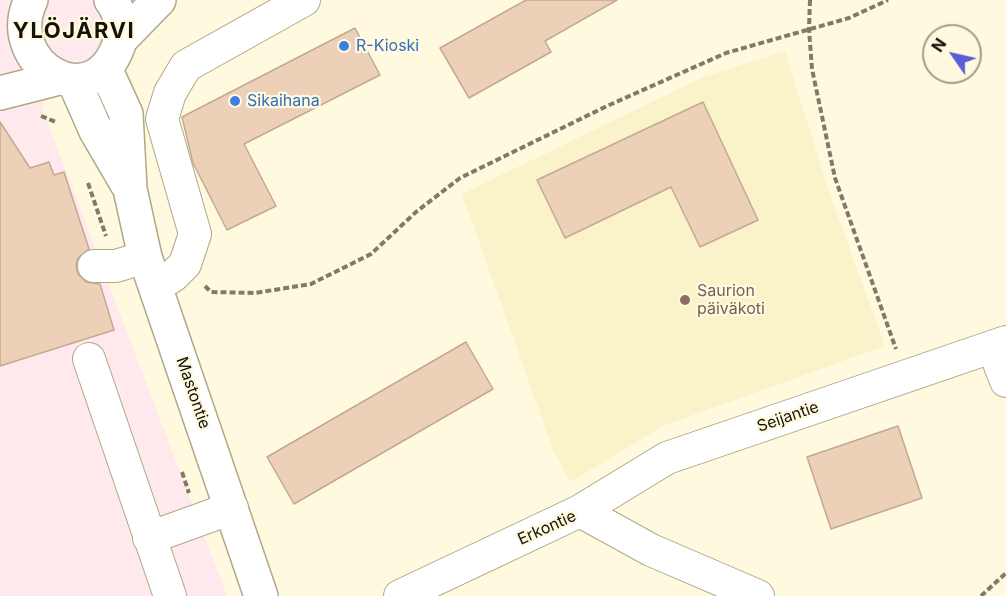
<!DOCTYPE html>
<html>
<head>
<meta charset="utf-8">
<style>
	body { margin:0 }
	#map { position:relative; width:1006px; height:596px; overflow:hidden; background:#fffadf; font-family:Inter,sans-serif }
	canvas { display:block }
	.north { position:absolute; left:922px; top:24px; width:60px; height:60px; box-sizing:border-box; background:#fffadf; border:2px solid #a19e89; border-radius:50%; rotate:304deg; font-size:16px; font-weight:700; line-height:24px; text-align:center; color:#151307 }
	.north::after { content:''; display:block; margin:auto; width:21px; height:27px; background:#5c5ed6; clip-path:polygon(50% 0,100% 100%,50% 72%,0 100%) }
</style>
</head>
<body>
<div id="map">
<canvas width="1006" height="596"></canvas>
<div class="north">N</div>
</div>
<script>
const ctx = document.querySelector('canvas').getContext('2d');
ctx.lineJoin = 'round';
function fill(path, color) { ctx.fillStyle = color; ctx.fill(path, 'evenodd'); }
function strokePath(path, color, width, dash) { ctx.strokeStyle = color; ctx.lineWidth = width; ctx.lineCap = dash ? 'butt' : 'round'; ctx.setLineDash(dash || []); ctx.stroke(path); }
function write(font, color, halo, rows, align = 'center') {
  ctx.font = font + ' Inter,sans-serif'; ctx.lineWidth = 4.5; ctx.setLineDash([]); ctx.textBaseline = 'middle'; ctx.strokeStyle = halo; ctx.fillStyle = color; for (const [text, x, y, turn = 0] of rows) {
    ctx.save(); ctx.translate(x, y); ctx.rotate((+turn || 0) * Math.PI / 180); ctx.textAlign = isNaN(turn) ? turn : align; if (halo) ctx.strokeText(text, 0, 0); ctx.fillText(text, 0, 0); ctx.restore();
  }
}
fill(new Path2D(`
	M0 0H176L135 39 41 105 227 596H0Z`), '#ffe9ec');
fill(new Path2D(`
	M785 51 828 188 885 346 663 426 571 482 554 453 462 194 703 77Z`), '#faf3c9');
const building = new Path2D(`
	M526 0H617L545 41 551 52 469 98 440 48Z
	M355 28 380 75 244 144 276 206 227 230 193 163 182 117Z
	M703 102 758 220 700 247 671 187 565 238 537 180Z
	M0 122 30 168 49 162 54 175 64 172 89 249 78 258 76 265 78 274 86 282 100 284 114 330 0 366Z
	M466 342 493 389 294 504 267 457Z
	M898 426 922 498 831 529 807 457Z`);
fill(building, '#ecd0b8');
strokePath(building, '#c4a992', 1.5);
const minor = new Path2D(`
	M94 266H116L145 257
	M156 287 174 275 185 264 195 234 162 119 170 93 186 66 304 0
	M993 347 1006 381
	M89 359 170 596
	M580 511 667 458 1006 342
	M149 538 232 508
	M400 596 580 511 651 550 758 596`);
const major = new Path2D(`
	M31 0C0 63 93 120 119 44 124 30 120 11 111 0
	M121 39 159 0
	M105 68 126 114 130 189 145 257 261 596
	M74 81 96 131 127 184
	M0 93 55 79`);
strokePath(minor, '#aea988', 34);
strokePath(major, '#aea988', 36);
strokePath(new Path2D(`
	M810 0 809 29 812 69 835 178 896 349
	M41 116 56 122
	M88 183 106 236
	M205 286 211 292 255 293 311 284 371 254 416 212 460 178 607 106 726 53 849 18 888 0
	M182 472 189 493
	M981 596 1006 573`), '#7f7b69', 4, [6, 3]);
strokePath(minor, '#fff', 32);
strokePath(major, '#fff', 33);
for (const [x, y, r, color] of [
	[344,46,6,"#3f7fe0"],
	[235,101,6,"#3f7fe0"],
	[685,300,6,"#8d6e63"]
]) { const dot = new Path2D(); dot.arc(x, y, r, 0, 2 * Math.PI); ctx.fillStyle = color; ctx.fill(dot); strokePath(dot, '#fffadf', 2); }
write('16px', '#366cbe', '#fffadf', [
	["R-Kioski",356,46],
	["Sikaihana",247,101]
], 'left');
write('16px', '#785e54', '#fffadf', [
	["Saurion",697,291],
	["päiväkoti",697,309]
], 'left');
write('16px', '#151307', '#fffadf', [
	["Mastontie",193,393,71],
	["Seijantie",788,417,-19],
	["Erkontie",547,528,-24]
]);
ctx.letterSpacing = '1.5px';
write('bold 22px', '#151307', '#fffadf', [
	["YLÖJÄRVI",74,31]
]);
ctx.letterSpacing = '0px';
</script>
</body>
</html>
